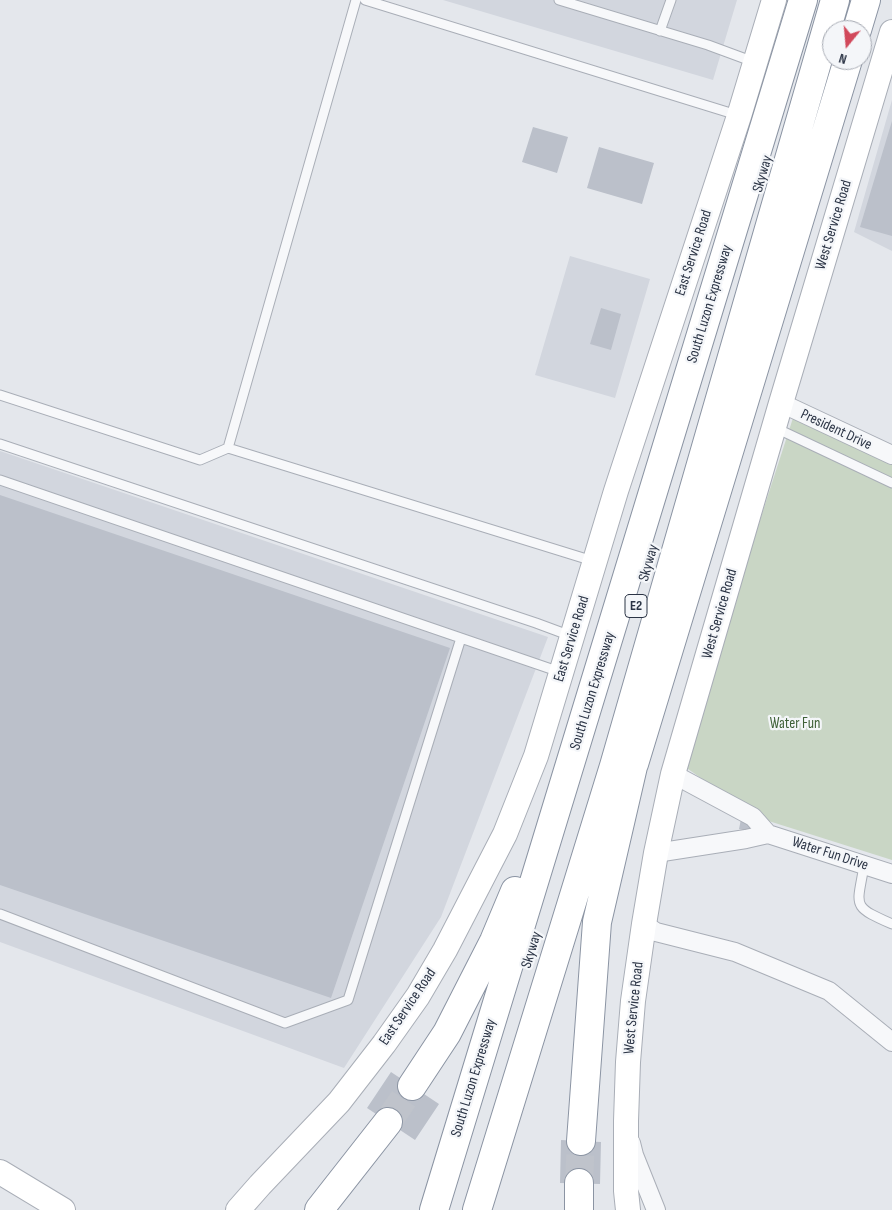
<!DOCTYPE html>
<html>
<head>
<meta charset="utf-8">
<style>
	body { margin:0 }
	#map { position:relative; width:892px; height:1210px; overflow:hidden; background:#e4e7ec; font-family:"Sofia Sans Condensed",sans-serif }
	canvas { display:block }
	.north { position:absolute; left:822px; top:20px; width:50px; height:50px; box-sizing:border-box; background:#f4f6f9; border:1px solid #a4a8b1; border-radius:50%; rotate:197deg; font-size:14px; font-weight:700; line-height:20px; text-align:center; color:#2b3445 }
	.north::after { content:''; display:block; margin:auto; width:18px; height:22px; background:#d1495b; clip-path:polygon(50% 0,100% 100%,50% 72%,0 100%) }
</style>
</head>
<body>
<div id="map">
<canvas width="892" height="1210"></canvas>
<div class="north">N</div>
</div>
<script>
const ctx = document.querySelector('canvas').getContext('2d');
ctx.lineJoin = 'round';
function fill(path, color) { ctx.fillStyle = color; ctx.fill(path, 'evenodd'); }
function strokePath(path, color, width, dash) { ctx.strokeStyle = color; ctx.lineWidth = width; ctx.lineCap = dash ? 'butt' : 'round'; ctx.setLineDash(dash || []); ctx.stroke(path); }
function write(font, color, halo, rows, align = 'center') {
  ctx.font = font + ' "Sofia Sans Condensed",sans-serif'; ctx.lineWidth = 4.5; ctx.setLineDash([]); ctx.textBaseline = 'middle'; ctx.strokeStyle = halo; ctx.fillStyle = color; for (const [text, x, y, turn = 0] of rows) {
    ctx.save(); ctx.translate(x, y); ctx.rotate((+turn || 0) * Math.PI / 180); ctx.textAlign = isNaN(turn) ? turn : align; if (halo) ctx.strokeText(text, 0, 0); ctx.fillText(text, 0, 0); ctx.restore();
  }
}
fill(new Path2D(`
	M443 0H737L713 80Z
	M892 100V251L854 232Z
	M570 256 650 279 615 398 535 375Z
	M0 451 548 637 441 917 344 1068 0 942Z`), '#d2d6de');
fill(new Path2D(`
	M793 418 892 465V860L756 817 681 764Z`), '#c9d6c5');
fill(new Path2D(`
	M892 121V236L860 227Z
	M533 127 568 137 557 173 522 162Z
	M599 147 654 163 642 204 587 188Z
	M601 308 621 314 611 350 590 344Z
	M0 495 450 648 331 998 0 885Z
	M741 819 755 822 752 832 739 829Z
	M391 1072 439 1104 415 1140 367 1108Z
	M561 1140 601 1142 600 1184 560 1183Z`), '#bbc0ca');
strokePath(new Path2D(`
	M388 1122 412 1086
	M579 1183 581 1141`), '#bfc3cb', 28, [28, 14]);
const lane = new Path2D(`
	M365 0 737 115
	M559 0 708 45 754 62
	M660 31 671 0
	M0 395 200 460 228 448 593 561
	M776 425 782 431 892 483
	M0 444 536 623 571 636
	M228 448 356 0
	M0 480 560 672
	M864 866C857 907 851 906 892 924
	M0 914 285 1023 348 1000 461 638`);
const street = new Path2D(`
	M781 403 892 455
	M673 774 753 817 768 834
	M656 853 746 839 768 834 892 874
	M644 924 656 932 735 952 829 991 892 1042
	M631 1143 634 1155 656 1210`);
const secondary = new Path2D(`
	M0 1172 63 1210
	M238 1210 260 1185 339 1102 384 1044 418 996 445 950 505 834 536 756 616 491 739 116 774 0
	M628 1210 626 1191V1121L628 1062 633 1001 644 924 656 853 673 774 781 403 892 32`);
const highway = new Path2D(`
	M857 30 866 0
	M634 764 848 60
	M412 1086 447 1033 494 941 515 891
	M581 1141 597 922 634 762
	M319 1210 388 1122
	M434 1210 803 0
	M477 1210 614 766 835 0
	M579 1210V1183`);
strokePath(lane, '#a9aeb7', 11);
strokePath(street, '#a9aeb7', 20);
strokePath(secondary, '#a9aeb7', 26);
strokePath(highway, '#8b94a3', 30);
strokePath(lane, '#f7f8fa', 9);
strokePath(street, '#f7f8fa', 18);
strokePath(secondary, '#fff', 24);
strokePath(highway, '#fff', 28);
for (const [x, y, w] of [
	[636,606,22]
]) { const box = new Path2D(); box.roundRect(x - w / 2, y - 11.5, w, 23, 4); ctx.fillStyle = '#f4f6f9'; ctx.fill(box); strokePath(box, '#2b3445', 1); }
write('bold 14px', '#2b3445', null, [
	["E2",636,606]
]);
write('15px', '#2b3445', '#f4f6f9', [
	["Skyway",763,174,-74],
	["West Service Road",834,225,-73],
	["East Service Road",694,253,-72],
	["South Luzon Expressway",710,304,-73],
	["President Drive",836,430,25],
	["Skyway",649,563,-74],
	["West Service Road",720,614,-74],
	["East Service Road",572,639,-73],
	["South Luzon Expressway",593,691,-73],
	["Water Fun Drive",830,854,18],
	["Skyway",532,950,-73],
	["East Service Road",408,1007,-56],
	["West Service Road",634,1008,-84],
	["South Luzon Expressway",474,1078,-73]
]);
write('15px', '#3f6138', '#f4f6f9', [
	["Water Fun",795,724]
]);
</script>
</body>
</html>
